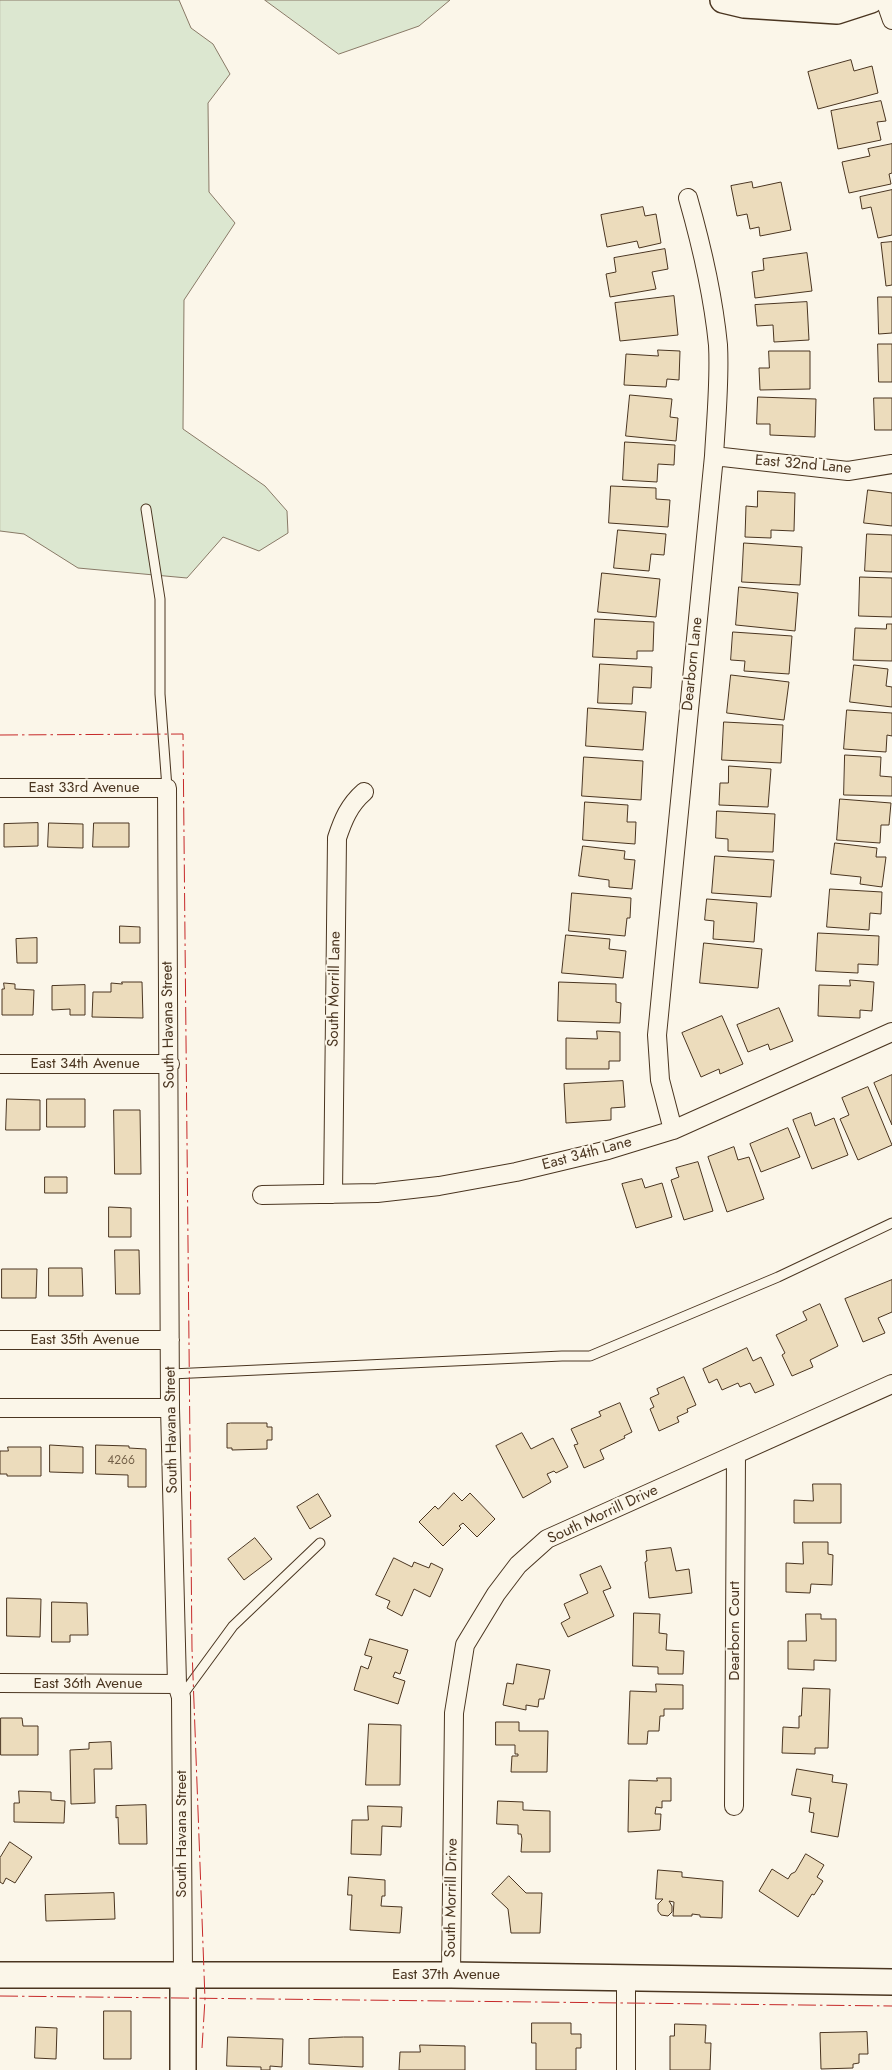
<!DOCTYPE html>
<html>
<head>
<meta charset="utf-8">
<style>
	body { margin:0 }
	canvas { display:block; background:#fbf6e9 }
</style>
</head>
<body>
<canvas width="892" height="2070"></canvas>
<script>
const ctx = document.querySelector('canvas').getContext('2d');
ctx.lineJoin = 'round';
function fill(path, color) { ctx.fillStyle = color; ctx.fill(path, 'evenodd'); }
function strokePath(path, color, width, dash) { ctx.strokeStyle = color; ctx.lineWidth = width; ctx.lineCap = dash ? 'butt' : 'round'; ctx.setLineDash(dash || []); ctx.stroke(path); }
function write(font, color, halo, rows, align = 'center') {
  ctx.font = font + ' Jost,sans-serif'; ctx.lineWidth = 4; ctx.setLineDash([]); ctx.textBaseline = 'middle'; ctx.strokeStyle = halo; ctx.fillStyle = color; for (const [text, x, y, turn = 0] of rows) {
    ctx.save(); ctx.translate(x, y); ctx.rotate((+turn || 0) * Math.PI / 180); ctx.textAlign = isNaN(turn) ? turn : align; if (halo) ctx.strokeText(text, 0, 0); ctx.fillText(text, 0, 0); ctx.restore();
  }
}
const green = new Path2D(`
	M0 0H179L191 28 213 44 230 74 208 103 209 192 235 223 184 300 183 429 265 486 287 511 288 533 259 551 223 537 187 578 78 568 24 534 0 531Z
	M265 0H450L419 26 339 54Z`);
fill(green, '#dce7d0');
strokePath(green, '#887966', 1);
const building = new Path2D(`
	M851 60 854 71 872 66 878 93 818 109 808 72Z
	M881 101 886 121 877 122 881 140 838 149 831 111Z
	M892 144V173L889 174 891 184 849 193 842 162 870 156 868 149Z
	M752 182 753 188 781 182 791 230 760 236 759 227 750 229 747 214 737 216 731 186Z
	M892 190V235L878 238 871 207 862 209 860 197Z
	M643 207 645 216 656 214 661 243 639 248 637 241 607 247 601 215Z
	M892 242V285L886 286 881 243Z
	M665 249 668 269 652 272 656 289 610 297 606 274 616 272 614 258Z
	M807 253 812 291 755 298 752 272 764 270 763 259Z
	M674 296 678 335 620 341 615 303Z
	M878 297H892V333L879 334Z
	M807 302 809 340 774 342 773 325 757 326 755 305Z
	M878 344H892V382H879Z
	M658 350 680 351 679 380 667 379 666 387 624 385 626 354 658 356Z
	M769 351H810V389L760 390 759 368H769Z
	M630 395 672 399 670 417 678 418 676 441 626 436Z
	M758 397 816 399 815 437 770 435V424H757Z
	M874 398H892V430H875Z
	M625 442 675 445 674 465 658 464 657 482 623 480Z
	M611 486 656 488V499L670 500 668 527 609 523Z
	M868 490 892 493V526L864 523Z
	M758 491 795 493 794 531 771 530V538L745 537 746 506 757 507Z
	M618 530 666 534 664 555 651 554 649 571 614 568Z
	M867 534 892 535V572L865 571Z
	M744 543 802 547 800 585 742 582Z
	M602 573 660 579 656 617 598 612Z
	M860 577 892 578V617L859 616Z
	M739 587 798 593 795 631 736 625Z
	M595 619 654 622 653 651H637V659L593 657Z
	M887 624H892V661L853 660 855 628 886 629Z
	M733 632 792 636 789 674 744 671 745 661 731 660Z
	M600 664 652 667 651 688 633 687 632 704 598 703Z
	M854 665 888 669 886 686 892 687V707L850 702Z
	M731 675 789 682 784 720 727 713Z
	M588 708 646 712 643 750 586 746Z
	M847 710 892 713V736L887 735 886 752 844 749Z
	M724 722 783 725 781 763 722 760Z
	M845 755 881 757 880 776 892 777V796L844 795Z
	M584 757 643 761 641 800 582 796Z
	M729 766 771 769 768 807 719 805 720 783H728Z
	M840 799 891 803 889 825H881L880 843 837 840Z
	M585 802 628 805 627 822H636L635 844 583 840Z
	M717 811 775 814 773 852 728 851V839L716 838Z
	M38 823V846L4 847V824Z
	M49 823 83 824V848L48 847Z
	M94 823H129V847H93Z
	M835 843 877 848 876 857H886L882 887 860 884 861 877 831 874Z
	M583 846 625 851 624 859 635 860 632 889 609 887V880L579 876Z
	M715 856 774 860 771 897 712 893Z
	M830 889 882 892 881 914 870 913 869 930 827 927Z
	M572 893 631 898 630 918H627L625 936 569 931Z
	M707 899 757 903 754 942 713 939 714 921 705 920Z
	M120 926 140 927V943H120Z
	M818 933 879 936 878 965 858 964V973L816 971Z
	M566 935 610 939 609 949 626 951 623 978 562 973Z
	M37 938V963H17L16 939Z
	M704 943 762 949 758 988 700 983Z
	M850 980 874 982 872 1011 860 1010V1018L818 1016 819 985 850 986Z
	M122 982H142L143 1018 92 1017 93 992H111V983L122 984Z
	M559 982 616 984V1002L621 1003 620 1023 558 1021Z
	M4 983 15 984V989L34 990 33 1015H2V989H4Z
	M85 985V1015H70V1009L52 1010V986Z
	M779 1008 793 1041 770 1050 768 1044 748 1052 737 1025Z
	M722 1016 743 1064 720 1074 719 1069 701 1077 682 1033Z
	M597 1031 620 1032V1061H609V1069H566V1038L597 1039Z
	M892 1075V1125L874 1083Z
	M623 1081 625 1107 611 1108V1120L566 1123 564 1084Z
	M868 1087 892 1145 858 1160 840 1119 849 1115 842 1098Z
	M7 1099 40 1100V1130H6Z
	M47 1099H85V1127H47Z
	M114 1110H140L141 1174H115Z
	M811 1113 815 1126 834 1118 848 1155 812 1169 793 1120Z
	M788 1128 800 1157 761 1172 750 1144Z
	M734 1147 738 1160 749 1157 764 1199 727 1212 708 1157Z
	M698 1162 713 1211 684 1220 671 1180 679 1177 676 1168Z
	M45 1177H67V1193H45Z
	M642 1179 645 1188 662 1183 672 1217 636 1228 622 1184Z
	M109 1207 131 1208V1237H109Z
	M115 1250H139L140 1294H116Z
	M49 1268H82L83 1296H49Z
	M2 1269H37L36 1298H2Z
	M892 1280V1312L878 1318 885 1333 863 1342 845 1299Z
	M820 1304 838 1346 810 1360 813 1367 792 1376 782 1355 785 1353 776 1335 807 1320 803 1312Z
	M747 1348 753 1361 761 1357 774 1385 755 1393 750 1383 740 1387 738 1383 722 1390 717 1379 709 1383 703 1369Z
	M684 1377 696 1405 687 1409 688 1412 677 1417 679 1422 659 1431 650 1409 654 1407 650 1398 659 1394 657 1389Z
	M620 1403 632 1432 624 1436 625 1438 600 1450 604 1459 584 1468 574 1445 578 1444 571 1429 601 1416 599 1412Z
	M231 1423H267V1427H272V1440H267V1449L232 1450V1448H227V1424Z
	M522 1433 531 1449 553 1438 568 1467 556 1473 554 1471 547 1474 551 1482 523 1498 496 1446Z
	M50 1445 83 1447V1473L50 1472Z
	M96 1445 129 1446V1448L146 1449V1487H128V1475L96 1474Z
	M8 1447H41V1476H7V1474H0V1451H8Z
	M813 1484H841V1523H794V1500L813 1501Z
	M454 1493 462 1501 470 1493 495 1519 477 1537 463 1523 459 1526 461 1528 443 1546 419 1522 435 1506 438 1509Z
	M318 1494 331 1516 310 1529 297 1507Z
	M255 1538 272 1559 244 1580 228 1559Z
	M803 1542H828V1554L833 1555 832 1585 811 1584 810 1593 786 1592V1563L803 1564Z
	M671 1548 676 1571 689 1569 692 1593 649 1598 645 1562 647 1561 646 1551Z
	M394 1558 412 1567 414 1562 429 1568 431 1563 443 1569 430 1597 414 1589 402 1616 387 1608 390 1601 376 1595Z
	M601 1566 611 1588 603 1591 614 1616 568 1637 561 1623 570 1618 564 1604 588 1593 580 1575Z
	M7 1598 41 1599 40 1637 7 1636Z
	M52 1602 87 1603 88 1635H70V1642H52Z
	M634 1613 660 1614 659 1633 667 1634 666 1650 684 1651 683 1674H658V1667L633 1666Z
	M806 1614H821V1619H836V1661L814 1660V1670L788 1669V1641H806Z
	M370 1639 408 1650 400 1674 395 1672 393 1677 405 1681 398 1704 354 1690 361 1666 368 1669 372 1657 365 1655Z
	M517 1664 550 1670 544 1699H539L538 1707 526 1705V1710L503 1705 507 1683 513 1684Z
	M656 1684 683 1685V1709H664V1716H660L659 1731H648L647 1744H628L630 1691 656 1692Z
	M803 1688 830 1689 828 1748H815V1754L782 1753 783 1727 799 1728V1716H801Z
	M1 1718H22L23 1726H38V1755H1Z
	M496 1722H519V1731H548L547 1772H511L512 1756H518V1754H515V1745H496Z
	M369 1724 401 1725 400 1785H366Z
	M111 1742 112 1769H94L95 1803 71 1804 70 1750 89 1749V1743Z
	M797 1769 833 1775 832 1782 847 1784 838 1837 811 1832 814 1813 809 1812 811 1798 792 1795Z
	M657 1778H671V1801H662V1808L656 1807 655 1814H661L660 1830 628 1832 629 1780 657 1781Z
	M19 1791 51 1792V1800L65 1801 64 1823 14 1822V1803H19Z
	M498 1801 523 1802V1810L550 1811V1852H521L522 1839 521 1834H518V1825L497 1824Z
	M146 1805 147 1844H119L118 1817 116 1818V1806Z
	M368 1806 402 1807 401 1827 382 1826 381 1855 351 1854 352 1820H368Z
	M10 1842 32 1857 15 1883 6 1878 3 1884 0 1882V1858Z
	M806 1854 824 1865 817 1877 823 1881 814 1895 812 1894 798 1917 759 1891 772 1869 788 1879 791 1874 795 1872Z
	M658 1870 682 1872V1877L723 1881 722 1918 700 1917V1915L692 1914V1916H673L674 1902 669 1901 672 1906V1912L668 1916 661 1915 658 1911V1904L663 1899H656Z
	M509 1876 526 1893H542L540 1933H511L508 1909 492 1894Z
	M349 1877 385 1880V1896H382L381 1906 402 1907 400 1933 350 1930 352 1895H348Z
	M114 1893 115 1919 46 1921 45 1895Z
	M104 2011H131V2059H104Z
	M532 2023H571V2034H581V2048H576V2070H536V2043H532Z
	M675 2024 706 2025 705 2043H711L710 2070H670V2036H674Z
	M36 2027 57 2028 56 2059 35 2058Z
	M867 2032 868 2054H859V2063L853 2064V2068L821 2069 820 2033Z
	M228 2037 283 2039 282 2067 270 2066V2070H261V2067L227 2066Z
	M344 2037H363V2067L309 2064V2039Z
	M420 2045 465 2046V2070H399L400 2052H420Z`);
fill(building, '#ecdcbc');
strokePath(building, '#4a3520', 1);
const lane = new Path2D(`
	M146 509 160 599V694L167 788
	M171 1374 562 1356H590L778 1277 892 1223
	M181 1697 233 1626 320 1543`);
const street = new Path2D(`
	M885 0 892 20
	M714 456 848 471 892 464
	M0 788H167L170 1408 177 1684 181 1697 183 1974
	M0 1064H170
	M673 1130 660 1080 657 1035 714 456C716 419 720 381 718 345 713 294 702 247 688 198
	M333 1194 337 838C343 820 349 805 364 792
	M262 1195 377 1193 439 1186 516 1172 608 1150 673 1130 892 1032
	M0 1340H170
	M0 1408H170
	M0 1683 177 1684
	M734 1806 736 1455
	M451 1975 454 1713 465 1645 496 1594 518 1565 547 1539 892 1384
	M626 1977V2070`);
const secondary = new Path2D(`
	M723 0 744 5 837 11 871 0
	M183 1974V2070
	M0 1975H451L892 1982`);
strokePath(lane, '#4a3520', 11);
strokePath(street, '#4a3520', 20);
strokePath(secondary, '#4a3520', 28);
strokePath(lane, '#fbf6e9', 9);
strokePath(street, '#fbf6e9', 18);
strokePath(secondary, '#fbf6e9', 25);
strokePath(new Path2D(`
	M0 735 183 734 192 1649 205 1999 202 2048
	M0 1996 892 2006`), '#c62828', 1, [18, 4, 2.5, 4]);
write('12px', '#725f47', null, [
	["4266",121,1461]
]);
write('15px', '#4a3520', '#fbf6e9', [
	["East 32nd Lane",803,465,5],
	["Dearborn Lane",693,664,-84],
	["East 33rd Avenue",84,788],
	["South Morrill Lane",335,989,-89],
	["South Havana Street",169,1025,-91],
	["East 34th Avenue",85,1064],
	["East 34th Lane",587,1154,-15],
	["East 35th Avenue",85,1340],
	["South Havana Street",172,1430,-91],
	["South Morrill Drive",603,1515,-25],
	["Dearborn Court",735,1631,-90],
	["East 36th Avenue",88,1684],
	["South Havana Street",182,1834,-90],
	["South Morrill Drive",452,1898,-89],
	["East 37th Avenue",446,1975]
]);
</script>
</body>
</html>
